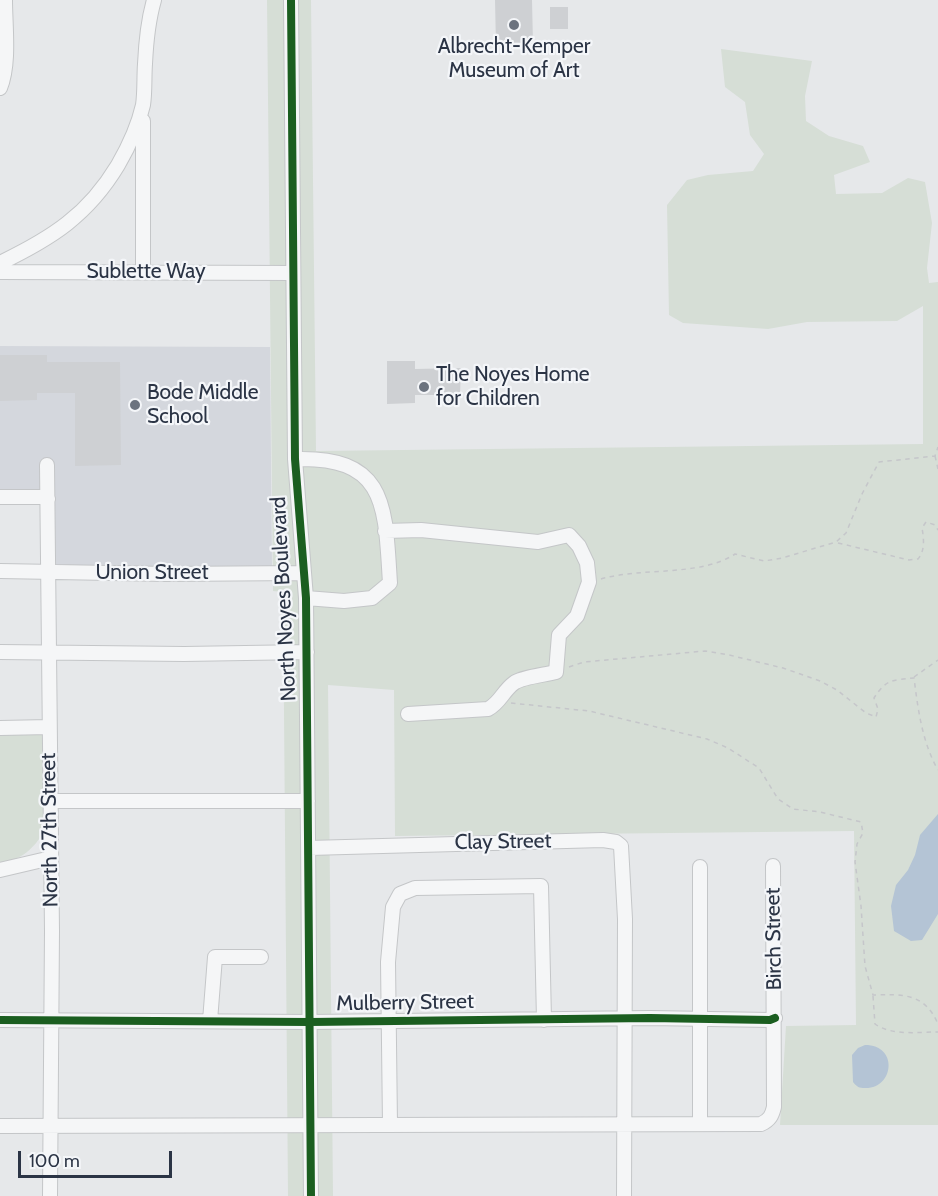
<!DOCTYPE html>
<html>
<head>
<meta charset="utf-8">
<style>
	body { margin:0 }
	#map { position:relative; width:938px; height:1196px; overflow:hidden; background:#e6e8ea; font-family:Cabin,sans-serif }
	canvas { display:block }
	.scale { position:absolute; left:18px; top:1151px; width:154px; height:27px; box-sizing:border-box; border:3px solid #2b3445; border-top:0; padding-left:8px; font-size:18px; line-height:21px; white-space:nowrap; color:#2b3445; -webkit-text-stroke:4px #f4f6f9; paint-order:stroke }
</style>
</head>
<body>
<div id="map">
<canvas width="938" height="1196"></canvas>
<div class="scale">100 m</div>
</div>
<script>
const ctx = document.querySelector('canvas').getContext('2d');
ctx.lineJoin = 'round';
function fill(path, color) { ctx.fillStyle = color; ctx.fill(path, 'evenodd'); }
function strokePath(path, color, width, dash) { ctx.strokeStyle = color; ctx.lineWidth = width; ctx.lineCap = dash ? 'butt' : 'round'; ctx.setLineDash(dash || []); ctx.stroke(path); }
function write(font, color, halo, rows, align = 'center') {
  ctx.font = font + ' Cabin,sans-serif'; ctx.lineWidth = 4.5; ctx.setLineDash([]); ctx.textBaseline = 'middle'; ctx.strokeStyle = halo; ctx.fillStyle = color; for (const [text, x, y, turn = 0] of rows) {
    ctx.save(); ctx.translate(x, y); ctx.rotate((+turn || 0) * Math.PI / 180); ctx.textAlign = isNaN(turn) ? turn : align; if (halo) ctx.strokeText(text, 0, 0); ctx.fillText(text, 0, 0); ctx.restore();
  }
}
fill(new Path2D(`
	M0 346 270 347 272 571 55 565 53 495H0Z`), '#d4d7dd');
fill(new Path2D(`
	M267 0H311L316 451 923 444V306L897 321 807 322 768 329 683 323 669 315 667 205 687 180 708 175 753 171 764 154 750 135 745 102 725 87 721 49 812 61 805 96 806 121 829 136 863 146 870 162 834 175 836 194 882 193 908 178 925 182 932 223 927 268 929 283 938 282V1125H780L786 1026 856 1025 854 831 395 836 394 690 328 685 333 1196H288L283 592 273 591Z
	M0 734 42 735 44 741V831C35 848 20 861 0 863Z`), '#d6ded6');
fill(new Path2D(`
	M938 814V914L922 940 911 941 894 931 891 906 896 885 908 870 915 855 920 835Z
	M865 1045C899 1045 894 1089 865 1088 859 1088 857 1087 853 1082L852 1055 858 1048Z`), '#b4c4d5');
fill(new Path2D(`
	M495 0H532L533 44H526V49H503V46H496Z
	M550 7H568V29H550Z
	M0 355H47V362H120L121 465 75 466V393H37V400L0 401Z
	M387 361H415V369L461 368 460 395H415V403L387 404Z`), '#ced0d3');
const minor = new Path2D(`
	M291 0 295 459 306 598 311 1196
	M0 88C10 64 5 26 5 0
	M0 263C52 238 88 215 118 165 129 146 138 127 143 105 145 92 144 77 145 64 146 42 148 21 154 0
	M0 272 293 273
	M143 272V121
	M295 459C388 456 385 507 390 583L372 598 344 601 306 598
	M47 465 52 931 50 1196
	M0 497H44L48 499
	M385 531 421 530 538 542 569 535 579 546 587 563 589 582 577 616 559 635 556 672C545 675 522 677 514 683 503 691 500 703 488 709L408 714
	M0 571 166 574 304 573
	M0 652 184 654 307 652
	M0 728 49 727
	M50 801H308
	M309 848 603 840 616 842 621 846 625 919 624 1196
	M0 870 51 858
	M0 1020 310 1022 650 1018 770 1020 775 1018
	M210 1021 215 957H261
	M700 1124V867
	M390 1125 388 962 393 907 400 894 415 888 541 886 544 1020
	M0 1126 761 1124C770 1120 772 1115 774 1107L773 866`);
strokePath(minor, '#c4c6c8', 16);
strokePath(new Path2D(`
	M935 456 938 469
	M838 543 909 560 918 559C925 551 924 539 922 528L926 522 935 525 938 530
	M601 579C642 567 700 577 735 554L764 561 782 558 836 542 846 533 862 494 879 462 935 456 938 447
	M569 667 584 662 705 651 729 655 783 668 820 681 837 690 866 713 876 717 878 709 874 698C886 679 893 680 914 678 918 709 922 742 938 770
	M914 677 938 660
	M511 703 589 711 707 739 728 748 759 768 778 799 793 809 820 812 861 822 863 833 857 844 855 862 861 906 865 966 873 995C902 994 925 993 938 1024
	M873 996 875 1024C892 1036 918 1032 938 1032`), '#c5c6ca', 1.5, [4.5, 4.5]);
strokePath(minor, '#f5f6f7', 14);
strokePath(new Path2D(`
	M291 0 295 459 306 598 311 1196
	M0 1020 310 1022 650 1018 770 1020 775 1018`), '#1b5e20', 8);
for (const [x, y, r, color] of [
	[514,25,6,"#6c737f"],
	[424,387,6,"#6c737f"],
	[135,405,6,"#6c737f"]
]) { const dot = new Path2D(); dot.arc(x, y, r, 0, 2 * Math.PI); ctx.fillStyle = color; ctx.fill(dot); strokePath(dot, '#f4f6f9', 2); }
write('21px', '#2b3445', '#f4f6f9', [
	["Albrecht-Kemper",514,47,"center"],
	["Museum of Art",514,71,"center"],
	["The Noyes Home",436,375],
	["for Children",436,399],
	["Bode Middle",147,393],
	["School",147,417]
], 'left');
write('21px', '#2b3445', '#f4f6f9', [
	["Sublette Way",146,272],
	["Union Street",152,573],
	["North Noyes Boulevard",284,599,-93],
	["North 27th Street",50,830,-91],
	["Clay Street",503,842,-1],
	["Birch Street",774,939,-91],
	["Mulberry Street",405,1003,-1]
]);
</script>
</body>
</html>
